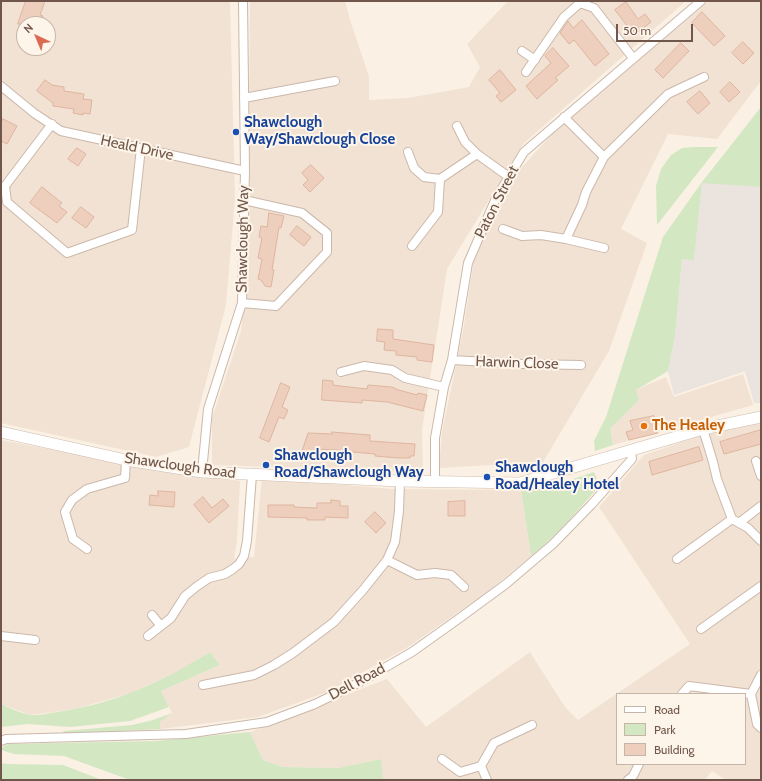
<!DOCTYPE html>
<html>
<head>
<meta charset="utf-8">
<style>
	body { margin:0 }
	#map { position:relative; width:762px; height:781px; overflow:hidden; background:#faf1e4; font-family:Cabin,sans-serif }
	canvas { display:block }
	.frame { position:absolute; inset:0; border:2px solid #71574b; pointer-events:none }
	.legend { position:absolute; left:616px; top:693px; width:130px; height:72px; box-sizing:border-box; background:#fef5ea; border:1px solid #c6b6aa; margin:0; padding:5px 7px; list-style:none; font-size:12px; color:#71574b }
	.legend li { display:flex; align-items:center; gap:8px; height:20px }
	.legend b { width:20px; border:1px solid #c6b6aa }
	.north { position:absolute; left:16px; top:16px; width:40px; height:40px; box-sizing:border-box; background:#fef5ea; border:1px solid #c6b6aa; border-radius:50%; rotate:316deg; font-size:11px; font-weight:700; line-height:16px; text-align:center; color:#71574b }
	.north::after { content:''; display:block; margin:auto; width:14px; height:18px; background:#dc6a51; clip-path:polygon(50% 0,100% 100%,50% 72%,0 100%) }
	.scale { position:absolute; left:616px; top:24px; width:77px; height:18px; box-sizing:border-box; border:2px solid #71574b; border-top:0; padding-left:5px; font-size:12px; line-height:14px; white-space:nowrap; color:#71574b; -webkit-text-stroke:3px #fef5ea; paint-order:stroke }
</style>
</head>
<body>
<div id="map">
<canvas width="762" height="781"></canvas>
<div class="frame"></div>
<ul class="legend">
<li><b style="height:5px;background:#fff"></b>Road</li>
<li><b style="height:11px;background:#d3e7c3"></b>Park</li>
<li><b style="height:11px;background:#eecfbd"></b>Building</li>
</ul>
<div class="north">N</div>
<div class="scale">50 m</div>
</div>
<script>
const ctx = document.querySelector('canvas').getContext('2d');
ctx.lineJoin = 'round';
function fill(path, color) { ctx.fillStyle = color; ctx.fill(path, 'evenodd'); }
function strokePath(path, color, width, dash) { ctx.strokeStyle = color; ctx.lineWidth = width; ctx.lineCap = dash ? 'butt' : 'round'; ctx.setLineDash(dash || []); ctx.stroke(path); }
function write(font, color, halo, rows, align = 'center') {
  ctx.font = font + ' Cabin,sans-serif'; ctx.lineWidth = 4; ctx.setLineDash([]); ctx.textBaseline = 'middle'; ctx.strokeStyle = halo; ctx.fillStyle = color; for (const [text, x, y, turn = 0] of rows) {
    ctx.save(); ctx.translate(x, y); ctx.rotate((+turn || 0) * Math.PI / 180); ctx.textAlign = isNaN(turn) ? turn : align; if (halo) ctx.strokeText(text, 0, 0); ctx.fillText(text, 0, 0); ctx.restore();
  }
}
fill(new Path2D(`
	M1 1H230L235 198 226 305 189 447 156 457 1 423ZM24 24H48V48H24Z
	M250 1H345L350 20 369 76V100L408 98 469 87 480 67 467 44 508 1H686L523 144 447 269 422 430 423 472 212 465V418L241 331 248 265Z
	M709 1H761V81L717 139 668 134 621 229 647 243 609 351 543 462 439 468 442 432 463 331 475 254 515 175 553 133Z
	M743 374 753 405 613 445 610 429 639 400 635 390 666 377 674 397Z
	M761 423V780H726L712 771 705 780H383L380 759 338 768 283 767 263 760 250 732 387 679 426 727 530 652 565 707 578 720 690 644 599 507 644 455 716 430ZM617 694H745V764H617Z
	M1 440 112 461 240 481 237 542 234 559 254 557 262 478 393 489 521 490 531 556 486 593 408 647 327 692 258 717 160 729V722L172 713 161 691 220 665 210 652 185 668 131 693 75 709 30 715 1 704Z`), '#f2e2d3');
fill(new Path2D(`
	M702 182 761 187V403H754L745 371 674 395 668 371 675 337 682 259H694Z`), '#eae3de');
fill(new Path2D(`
	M761 107V187L702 183 694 260 682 259 675 337 668 371 636 390 639 400 610 429 613 445 595 451 594 441 606 417 663 237 702 182Z
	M695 147H718L657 225 656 186 661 169 671 155 682 148Z
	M594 472 600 485C578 511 557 535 531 556L521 490 546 488Z
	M210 652 220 665 161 691 169 707 130 721 70 727 28 724 1 727V704C10 708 20 713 30 715 38 716 49 713 57 712 114 704 162 682 210 652Z
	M172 713 160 722V729L62 734 64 731 132 725 153 720Z
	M250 732 263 760 283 767 338 768 381 759 383 780H130L64 756 14 754 1 750V748L8 744 156 741Z
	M1 763 7 764 63 765 102 780H1Z`), '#d3e7c3');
const building = new Path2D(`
	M26 1H45L40 15 43 16 40 24H18Z
	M626 2 638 19 645 14 651 22 638 32 636 29 632 32 615 10Z
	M702 12 725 36 714 46 692 23Z
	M582 20 609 54 595 66 574 40 569 44 560 33 568 21 573 28Z
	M743 42 754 53 743 64 732 53Z
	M681 43 689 51 663 78 655 70Z
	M553 48 569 66 555 78 558 80 537 99 526 86 551 63 545 56Z
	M500 70 516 90 501 102 496 96 500 93 489 80Z
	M45 80 52 85 64 87V91L84 94 83 99 92 100 90 114 83 113V115L73 113 74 109 53 106V103L37 91Z
	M730 82 740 92 729 102 720 92Z
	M700 91 710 103 698 114 687 102Z
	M3 119 17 126 7 144 1 141V124Z
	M77 148 86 154 78 166 68 159Z
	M311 165 324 178 310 192 303 185 308 180 302 173Z
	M42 187 62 203 59 206 67 212 57 223 30 203Z
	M81 207 94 217 86 228 72 218Z
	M269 213 284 216 281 228 279 227 272 270H274L271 287 265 286 261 280 258 279 262 259 258 258 262 238 259 237 261 226 267 227Z
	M297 226 311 237 304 246 290 235Z
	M378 329 393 330V339L434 345 432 362 417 360V357L396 355V351L384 350 385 342 377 341Z
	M323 380 333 381V385L340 386 367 389 368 385 391 387 395 388V389L417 395 418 393 427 395 423 411 387 402 362 400V403L322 400Z
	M281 383 290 387 282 407 288 410 284 419 279 417 269 442 260 438Z
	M654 416 658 433 629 440 626 432 633 430 630 421Z
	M761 430V444L724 454 720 442Z
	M332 432 370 435V441L415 444 414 456H410V458H398L375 456V454L353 452V451L317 449V452L302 451 308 433 332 434Z
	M699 447 703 460 652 475 649 462Z
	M158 491 175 492 174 507 149 505 150 495 158 496Z
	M203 497 212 508 223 499 229 506 209 523 194 505Z
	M331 500 340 501V506H348V518L325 517V520H307V518L268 517V505H294V507L317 508V503H331Z
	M465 501V516H448V502Z
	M375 512 386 523 376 533 365 522Z`);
fill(building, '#eecfbd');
strokePath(building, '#dfb59f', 1);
const minor = new Path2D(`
	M522 51 535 60
	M526 72 564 17 580 3 594 8 633 58
	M1 86 34 113 61 131 245 171
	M244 98 335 81
	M564 117 604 157
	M52 124 5 186 7 202 67 253 132 230 141 148
	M457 126 465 142 477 154
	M408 152 414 168 424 177 440 179
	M503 229 522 236 541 235 566 239 604 248
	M566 239 582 205 586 192 604 157 668 94 704 77
	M412 246 438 212 440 179 477 154 509 177
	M242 303 276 306 327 252V233L302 213 244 200
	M452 360 522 364 581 365
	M341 372 364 366 392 370 405 378 444 387
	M703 429 713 462 717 479 732 519 748 528 761 541
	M756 461 761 476
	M202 472 208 409 242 303 245 171 243 1
	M435 481V438L444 387 452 360 468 263 496 198 524 152 701 1
	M739 523 761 506
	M87 549 73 539 65 512 72 500 87 489 125 478 126 460
	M677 559 732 519
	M387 560 417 575 435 573 451 575 464 587
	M152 615 161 626
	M701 629 761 586
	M1 636 35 640
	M148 636 171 618 185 596 196 587 209 578 225 574 233 569 239 564 244 556 247 541 252 475
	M761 675 751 694 757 724 761 728
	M203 685 254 675 274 665 293 653 334 622 363 590 387 560 395 542 399 511 400 481
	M682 694 689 686 751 694
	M1 741 6 739 186 734 267 722 315 704 360 682 412 652 457 620 506 584 553 544 591 505 632 459 631 450
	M442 759 460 772 481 766
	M481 766 494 743 532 725
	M481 766 487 780
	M628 780 633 776 639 764`);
const secondary = new Path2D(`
	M1 432 126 460 202 472 400 481 520 483 703 429 761 417`);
strokePath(minor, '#cbb8ab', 10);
strokePath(secondary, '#d0baac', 12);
strokePath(minor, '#fff', 8);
strokePath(secondary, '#fff', 11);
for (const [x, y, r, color] of [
	[236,132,4,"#1a4fb4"],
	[644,426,4,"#e8710a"],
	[266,465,4,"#1a4fb4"],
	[487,477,4,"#1a4fb4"]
]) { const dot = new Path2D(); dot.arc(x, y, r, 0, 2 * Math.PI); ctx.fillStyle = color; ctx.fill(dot); strokePath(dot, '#fef5ea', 1.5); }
write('bold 15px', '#164399', '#fef5ea', [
	["Shawclough",244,123],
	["Way/Shawclough Close",244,140],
	["Shawclough",274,456],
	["Road/Shawclough Way",274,473],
	["Shawclough",495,468],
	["Road/Healey Hotel",495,485]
], 'left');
write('15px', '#71574b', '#fef5ea', [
	["Heald Drive",137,148,12],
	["Paton Street",497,202,-63],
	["Shawclough Way",243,239,-89],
	["Harwin Close",517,363,2],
	["Shawclough Road",180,466,8],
	["Dell Road",357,682,-28]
]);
write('bold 15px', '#c56008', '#fef5ea', [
	["The Healey",652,426]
], 'left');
</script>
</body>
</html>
